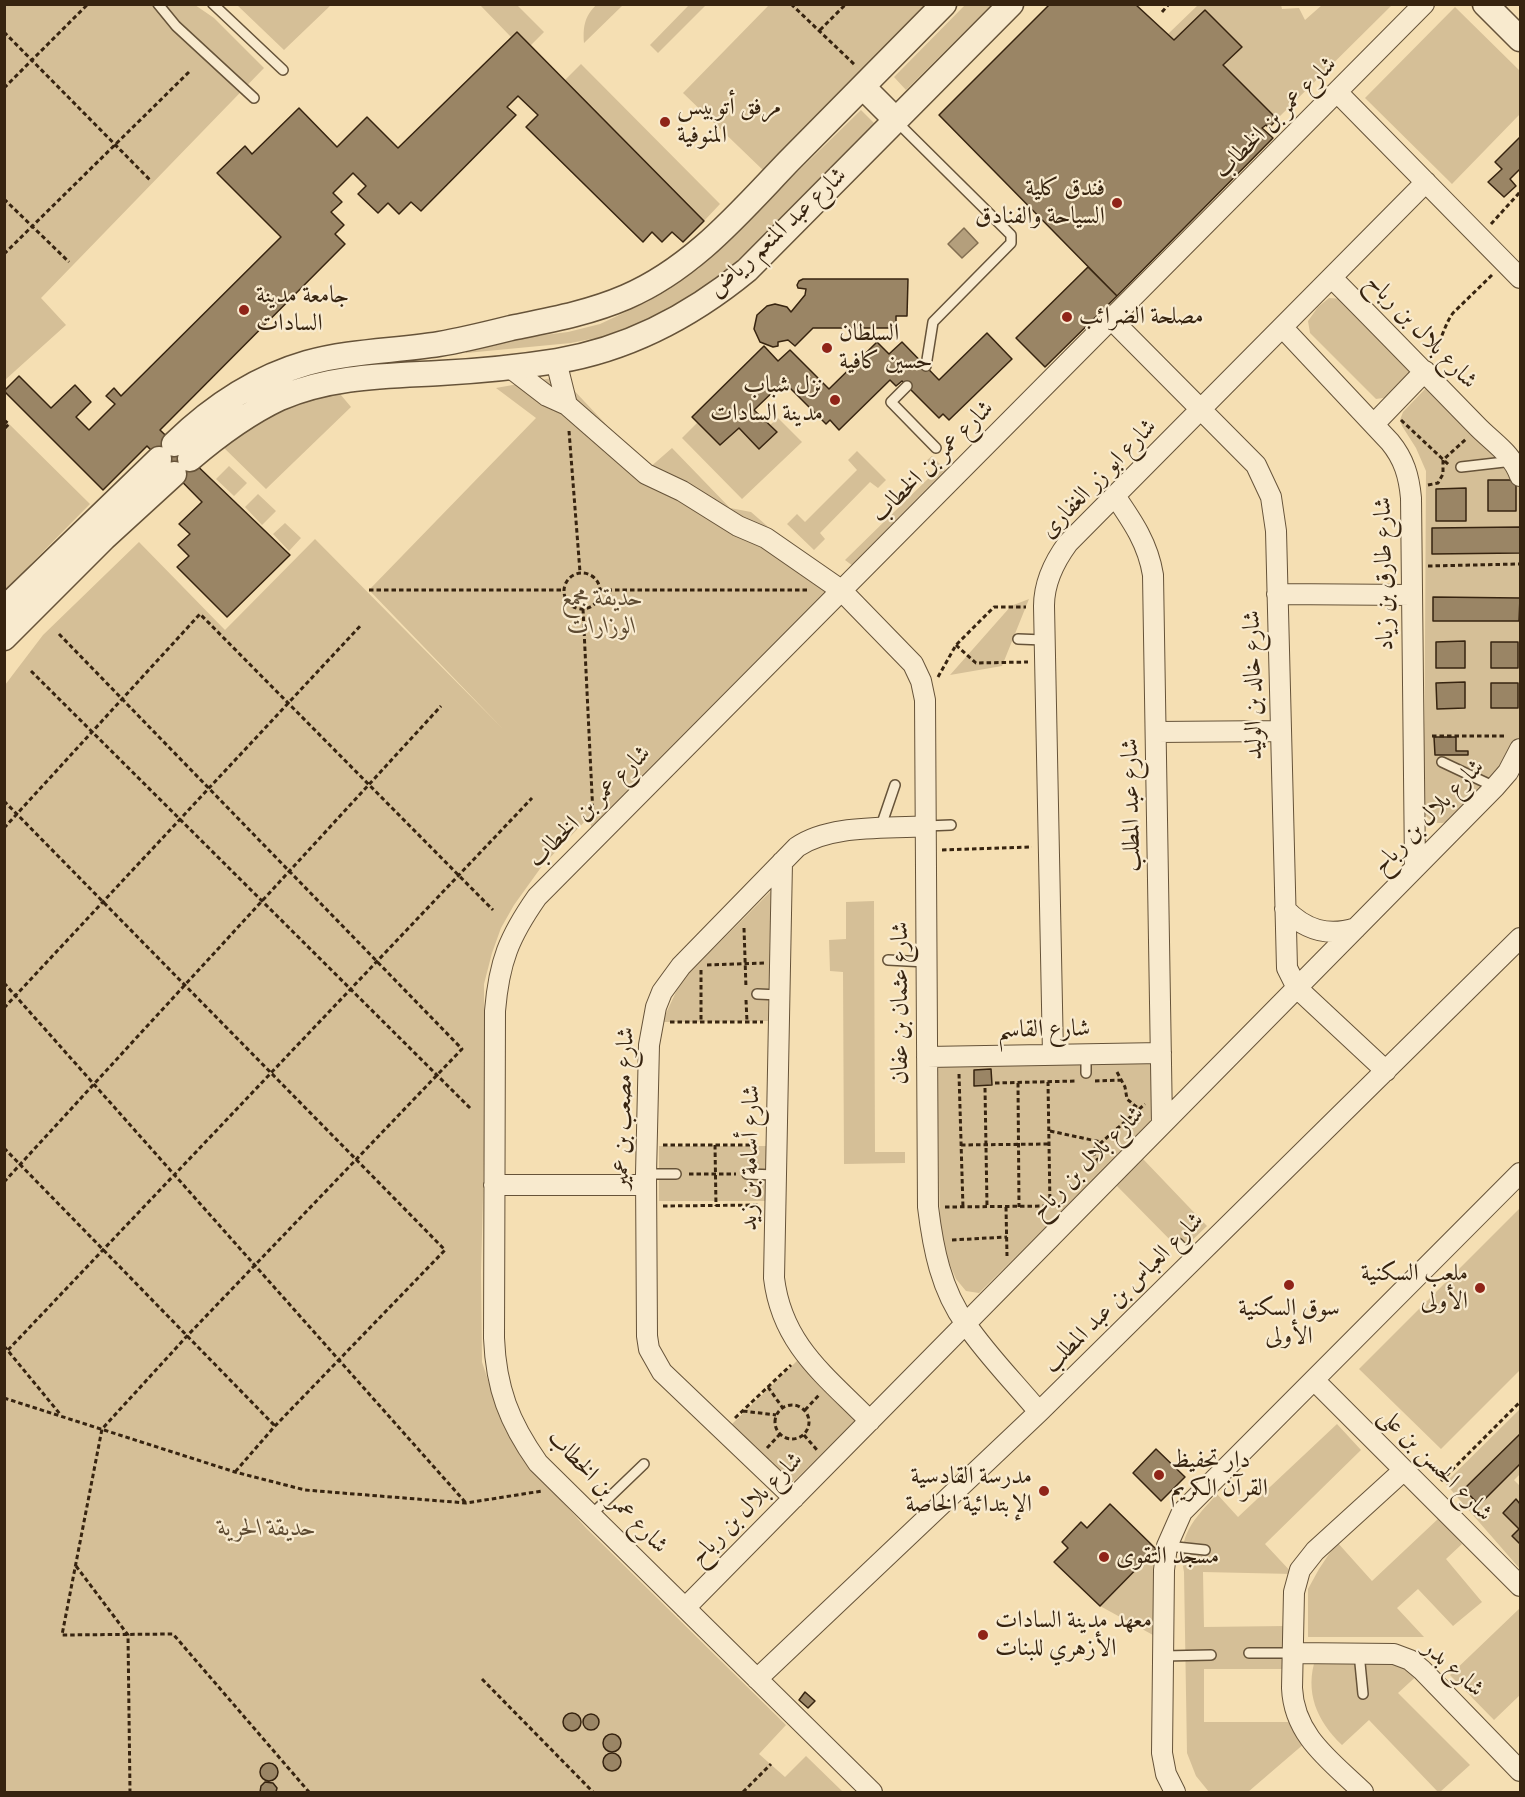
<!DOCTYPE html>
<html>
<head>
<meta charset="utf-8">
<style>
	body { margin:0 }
	#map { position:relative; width:1525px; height:1797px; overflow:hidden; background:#f5dfb3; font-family:"Gentium Book Plus",serif }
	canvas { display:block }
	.frame { position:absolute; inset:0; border:6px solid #372410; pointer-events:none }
</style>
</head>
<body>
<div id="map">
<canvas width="1525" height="1797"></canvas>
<div class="frame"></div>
</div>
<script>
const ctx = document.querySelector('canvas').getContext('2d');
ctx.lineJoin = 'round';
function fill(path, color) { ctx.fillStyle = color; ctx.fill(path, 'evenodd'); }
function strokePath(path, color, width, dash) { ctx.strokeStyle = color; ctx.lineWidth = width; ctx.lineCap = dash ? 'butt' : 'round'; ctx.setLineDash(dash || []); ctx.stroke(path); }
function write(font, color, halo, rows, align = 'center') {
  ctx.font = font + ' "Gentium Book Plus",Amiri,serif'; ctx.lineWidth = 4.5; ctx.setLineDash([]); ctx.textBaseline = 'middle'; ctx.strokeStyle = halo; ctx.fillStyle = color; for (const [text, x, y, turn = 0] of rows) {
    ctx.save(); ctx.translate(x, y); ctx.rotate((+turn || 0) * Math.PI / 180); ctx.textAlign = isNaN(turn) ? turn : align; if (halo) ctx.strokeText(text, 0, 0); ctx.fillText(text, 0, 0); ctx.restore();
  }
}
fill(new Path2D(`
	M597 4 623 5 584 43C583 27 584 17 597 4Z
	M966 4 991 5 906 90 894 77Z
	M5 5H195L214 18 264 68 41 298 66 325 5 380Z
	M237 5H331L284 50Z
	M480 5H517L544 32 530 46 517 32 511 37Z
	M689 5H706L658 53 650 45Z
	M769 5H934L766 173 683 93Z
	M1198 5H1281L1282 9 1299 8 1305 20 1322 5H1392L1277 119 1223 65 1242 47 1205 10 1174 40 1168 34Z
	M1455 7 1520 71V114L1452 184 1365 98Z
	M581 64 720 204 704 221 564 81Z
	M861 110 876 125 797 205 725 272 709 285 656 318 606 336 571 343 466 353 465 345 568 332 600 324 647 302 698 269Z
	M1329 298 1343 299 1412 367 1411 377 1390 397 1376 399 1310 333 1308 321 1318 307Z
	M563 376 567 383 648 469 672 448 730 508 751 512 841 590 594 838 589 817 542 866 514 905 501 928 492 953 484 984V1157L481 1272 482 1362 495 1401 551 1489 586 1528 786 1725 759 1754 785 1777 806 1756 843 1792H5V685L43 635 139 542 225 630 315 539 503 729 369 590 536 418 496 388Z
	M335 388 351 407 266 489 220 444 238 428Z
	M1425 389H1436L1520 472V745L1516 753 1451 820C1439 826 1432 823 1424 814L1426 471 1416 448 1402 426 1400 420 1403 412Z
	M778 418 802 442 742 499 682 438 698 422 720 445 739 428 759 449 777 433 770 425Z
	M5 420 90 504 5 590 4 420Z
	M857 451 886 480 878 488 870 482 820 533 825 539 814 550 787 524 797 514 805 522 857 470 848 460Z
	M932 456 948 472 853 566 845 560 937 470 926 461Z
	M229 466 247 483 234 496 216 479Z
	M258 494 276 511 262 525 245 507Z
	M285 523 301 538 289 551 273 534Z
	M1029 599 1002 666 950 675 1011 606Z
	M771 891 768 1021 662 1022 681 981Z
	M874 901 875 1152H905V1163L844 1164 843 972 830 971 829 940 846 939V902Z
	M937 1061 1151 1062C1160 1088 1159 1101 1148 1126L979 1293 966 1291 956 1279 948 1260 940 1232Z
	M659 1146H768V1201H659Z
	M1143 1159 1207 1226 1181 1251 1116 1185Z
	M1520 1208V1370L1441 1449 1359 1369Z
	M800 1358 855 1418 854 1423 794 1481H789L732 1424Z
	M1520 1409V1434L1464 1489 1480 1504 1520 1464V1474L1514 1480 1520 1486V1569L1445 1483Z
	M1337 1424 1361 1450 1265 1544 1293 1574 1203 1572 1204 1627 1285 1626 1286 1669H1204V1722H1296L1305 1743 1248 1792H1209L1196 1776 1187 1753 1184 1572C1177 1534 1194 1520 1217 1494L1238 1517Z
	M1439 1518 1462 1544 1446 1559 1482 1602 1453 1626 1418 1589 1397 1608 1424 1637H1308V1589L1319 1569 1337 1542 1372 1581Z
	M1153 1552V1635L1100 1606Z
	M1520 1608V1695L1494 1720 1450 1675Z
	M1316 1657 1405 1658 1421 1672 1398 1693 1470 1765 1440 1792H1438L1369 1720 1342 1745C1317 1721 1304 1692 1316 1657Z`), '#d5bf97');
const water = new Path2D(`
	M964 228 978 243 962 258 948 244Z`);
fill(water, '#b49f7c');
strokePath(water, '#826e51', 1.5);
const building = new Path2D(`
	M1050 4H1135L1174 40 1205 10 1242 47 1223 65 1277 119 1269 128 1266 125 1262 128 1273 138 1117 296 939 115Z
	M517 32 704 221 683 242 672 232 662 242 652 232 643 242 526 127 538 115 518 96 507 107 516 115 421 211 411 202 399 214 388 203 378 213 358 194 366 186 353 173 333 193 342 202 331 212 344 225 335 234 345 244 160 430 290 555 227 617 177 567 189 556 178 545 190 534 179 524 202 502 147 446 103 490 4 391 19 376 51 408 75 385 91 402 76 417 89 430 115 404 106 396 114 388 121 396 281 237 217 173 245 146 252 154 299 108 337 147 367 117 398 148Z
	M1520 137V169L1510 179 1516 186 1504 197 1488 182 1502 169 1495 162Z
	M1088 267 1117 296 1045 367 1016 338Z
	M803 279H908L907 316H896V328H813L795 346 788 340 778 342V346L773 347 760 342 754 329 757 315 767 306 775 304 787 307 791 312 805 295 806 289 798 288 797 285 799 281Z
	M987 333 1012 359 949 420 943 414 939 418 902 381 896 386 890 380 839 430 830 420 826 424 788 386 783 391 779 386 754 410 777 432 759 449 739 428 720 445 692 417 764 346 778 361 790 350 829 389 877 342 889 354 902 342 939 380Z
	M1488 480H1516V511H1488Z
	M1466 488V521H1436V489Z
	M1520 527V553L1432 554V528Z
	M1433 597 1520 598 1519 621H1433Z
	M1465 641V668H1436V642Z
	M1491 642H1518V668H1491Z
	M1465 682V708L1437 709 1436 683Z
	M1491 683H1518V708H1491Z
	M1434 737H1456V751H1468V755H1435Z
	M991 1069 992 1085 974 1086V1070Z
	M1520 1434V1464L1479 1505 1464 1489Z
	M1156 1449 1185 1477 1161 1501 1133 1473Z
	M1516 1499 1520 1504V1544L1512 1536 1519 1529 1503 1513Z
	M1110 1504 1156 1549 1100 1606 1054 1562 1068 1548 1062 1542 1081 1522 1087 1528Z
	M805 1692 815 1701 808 1708 799 1700Z
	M563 1722a9 9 0 1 1 18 0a9 9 0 1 1-18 0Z
	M583 1722a8 8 0 1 1 16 0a8 8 0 1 1-16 0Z
	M603 1743a9 9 0 1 1 18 0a9 9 0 1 1-18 0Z
	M603 1762a9 9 0 1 1 18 0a9 9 0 1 1-18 0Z
	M260 1772a9 9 0 1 1 18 0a9 9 0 1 1-18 0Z
	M265 1782 273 1783 277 1788 276 1792H260L261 1786Z`);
fill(building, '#9a8565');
strokePath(building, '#372410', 1.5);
const service = new Path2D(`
	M158 4 176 26 254 98
	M213 4 283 70
	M897 122 1011 235V243L933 322 926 366
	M907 386 891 402 936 448
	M1461 467 1513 461
	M1018 639 1044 640
	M1442 762 1495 787
	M926 826 951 825
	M880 829 895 785
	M888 960 926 962
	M757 994 780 995
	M1086 1054V1073
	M646 1174H676
	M747 1174 776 1175
	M1178 1243 1194 1260
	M591 1515 644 1464
	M1167 1546 1205 1550
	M1249 1653H1293
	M1359 1653 1363 1694
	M1163 1656 1211 1655`);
const minor = new Path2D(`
	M1337 92 1520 278
	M1332 278C1381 327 1428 376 1476 425 1492 442 1512 453 1520 476
	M1111 319 1256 465 1271 497 1276 531 1287 968 1297 988 1386 1071
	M1283 328 1390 442C1404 459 1409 476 1411 498L1415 868
	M556 361 567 405
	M508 366 547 396 567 405 646 474 682 491 738 526 766 538 841 590 913 664 921 681 925 700 928 1207C933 1248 941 1290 966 1324 987 1355 1015 1383 1039 1412
	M1374 424 1425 371
	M1115 496C1133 522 1148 544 1153 575L1162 1124
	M1277 594 1412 595
	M1157 732 1281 731
	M782 862 774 1278C782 1345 826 1376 870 1421
	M1285 909C1305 930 1328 937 1356 928
	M1053 1055 1044 606C1044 583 1054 562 1068 543L1426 182
	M927 1057 1161 1053
	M494 1185H646
	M1314 1380 1520 1586
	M794 1498 662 1372 649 1349 647 1336 646 1174 649 1045 656 1007 662 992 681 966 797 847C830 824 886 829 926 826
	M685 1608 1495 787 1508 772 1520 749
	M1293 1653 1394 1654 1410 1660 1422 1670 1520 1771
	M757 1679 1039 1412 1520 938
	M872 1792 538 1463C509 1422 496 1388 494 1338L495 1011C499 962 509 937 537 897L1424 4
	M1175 1792 1166 1774 1162 1753 1164 1570 1167 1546 1182 1512 1520 1173
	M1363 1792C1331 1761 1294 1736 1292 1688L1294 1592 1300 1570 1315 1551 1404 1470`);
const tertiary = new Path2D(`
	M1485 4 1520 39
	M863 87 896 120
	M174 444C212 407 255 378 307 363 350 351 395 351 439 344 463 340 487 334 511 328 550 320 589 313 626 297 693 268 739 213 788 162 840 110 892 57 944 4
	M190 459C218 435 246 414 280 398 331 376 385 376 440 373 479 371 519 367 557 361 629 349 691 316 747 270L1011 4
	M4 609 159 459
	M4 638 104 538 174 474`);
strokePath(service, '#665339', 12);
strokePath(minor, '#665339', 22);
strokePath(tertiary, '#665339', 27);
strokePath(new Path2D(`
	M791 4 856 66
	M1162 12 1169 4
	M820 30 846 4
	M4 32 150 180
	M4 88 88 4
	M4 199 69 262
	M1491 224 1520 192
	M4 254 190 71
	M1431 355C1442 342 1443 327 1453 313L1493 274
	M4 420 9 424 4 429
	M1401 420 1449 465
	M569 431 580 572
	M1428 485 1438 483 1443 474V460L1466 439
	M1428 566 1520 564
	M564 591a18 18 0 1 1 36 0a18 18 0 1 1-36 0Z
	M369 590H563
	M600 590H810
	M583 609 593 815
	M59 634 462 1049 187 1336 102 1429 62 1635 173 1634 309 1792
	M956 645 976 663 1028 662
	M31 671 471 1109
	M938 677 956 645 994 607H1026
	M1432 736H1507
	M4 801 445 1250 275 1426 235 1472
	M4 828 200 614 493 910
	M942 850 1032 847
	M744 928 746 988
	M707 965 764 963
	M701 970V1022
	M4 983 466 1503
	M746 1000 747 1022
	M4 1008 362 624
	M670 1022H763
	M1117 1072 1125 1087 1127 1099 1139 1109
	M959 1074 963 1208
	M1095 1081 1121 1080
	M995 1083 1077 1081
	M1018 1083 1019 1207
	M985 1088 987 1206
	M1050 1131 1101 1142
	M663 1145H759
	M715 1145 716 1206
	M961 1145 1049 1144
	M4 1148 275 1426
	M1099 1162 1093 1153 1095 1148 1145 1104
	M689 1174H736
	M4 1182 441 706
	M663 1206 759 1205
	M945 1207 1050 1206 1048 1082
	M1006 1207 1007 1256
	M952 1240 1007 1237
	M4 1346 60 1414
	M8 1350 532 798
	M768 1387 782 1407
	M4 1398 235 1472 305 1490 466 1503 542 1491
	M775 1422a17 17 0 1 1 34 0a17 17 0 1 1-34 0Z
	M805 1410 820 1394
	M743 1411 776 1415
	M735 1418 791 1365
	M804 1435 817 1450
	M767 1448 780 1434
	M1441 1481 1520 1402
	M76 1566 128 1635 130 1792
	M482 1679 593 1792
	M743 1792 771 1764`), '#372410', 3, [4.5, 3]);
strokePath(service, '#f8eace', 9);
strokePath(minor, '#f8eace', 20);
strokePath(tertiary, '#f8eace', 24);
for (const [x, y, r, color] of [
	[665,122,6,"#8f2418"],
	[1117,203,6,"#8f2418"],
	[244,310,6,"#8f2418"],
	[1067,317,6,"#8f2418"],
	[827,348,6,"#8f2418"],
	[835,400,6,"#8f2418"],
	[1289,1285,6,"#8f2418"],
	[1480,1288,6,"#8f2418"],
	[1159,1475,6,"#8f2418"],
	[1044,1491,6,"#8f2418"],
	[1104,1557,6,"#8f2418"],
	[983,1635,6,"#8f2418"]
]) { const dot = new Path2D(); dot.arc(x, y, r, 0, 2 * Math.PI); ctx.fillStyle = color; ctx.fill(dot); strokePath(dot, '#f8eace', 2); }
write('24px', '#372410', '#f8eace', [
	["مرفق أتوبيس",677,108],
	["المنوفية",677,136],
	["فندق كلية",1105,189,"right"],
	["السياحة والفنادق",1105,217,"right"],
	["جامعة مدينة",256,296],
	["السادات",256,324],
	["مصلحة الضرائب",1079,317],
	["السلطان",839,334],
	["حسين كافية",839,362],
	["نزل شباب",823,386,"right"],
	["مدينة السادات",823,414,"right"],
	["ملعب السكنية",1468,1274,"right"],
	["الأولى",1468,1302,"right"],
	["سوق السكنية",1289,1309,"center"],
	["الأولى",1289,1337,"center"],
	["دار تحفيظ",1171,1461],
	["القرآن الكريم",1171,1489],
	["مدرسة القادسية",1032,1477,"right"],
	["الإبتدائية الخاصة",1032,1505,"right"],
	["مسجد التقوى",1116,1557],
	["معهد مدينة السادات",995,1621],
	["الأزهري للبنات",995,1649]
], 'left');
write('24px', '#372410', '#f8eace', [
	["شارع عمر بن الخطاب",1276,118,-45],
	["شارع عبد المنعم رياض",778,233,-43],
	["شارع بلال بن رباح",1421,332,46],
	["شارع عمر بن الخطاب",933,462,-45],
	["شارع ابو زر الغفارى",1099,479,-46],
	["شارع طارق بن زياد",1385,574,-91],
	["شارع خالد بن الوليد",1254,685,-91],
	["شارع عبد المطلب",1132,805,-91],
	["شارع عمر بن الخطاب",590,807,-45],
	["شارع بلال بن رباح",1429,817,-46],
	["شارع عثمان بن عفان",901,1003,-90],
	["شارع القاسم",1044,1030,-1],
	["شارع مصعب بن عمير",624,1108,-88],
	["شارع أسامة بن زيد",751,1158,-89],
	["شارع بلال بن رباح",1088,1163,-45],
	["شارع العباس بن عبد المطلب",1124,1293,-45],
	["شارع الحسن بن على",1435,1465,45],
	["شارع عمر بن الخطاب",607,1492,46],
	["شارع بلال بن رباح",747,1509,-45],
	["شارع بدر",1453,1669,42]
]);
write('italic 24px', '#5e4b32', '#f8eace', [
	["حديقة مجمع",602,599],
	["الوزارات",602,627],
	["حديقة الحرية",267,1529]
]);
</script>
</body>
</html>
